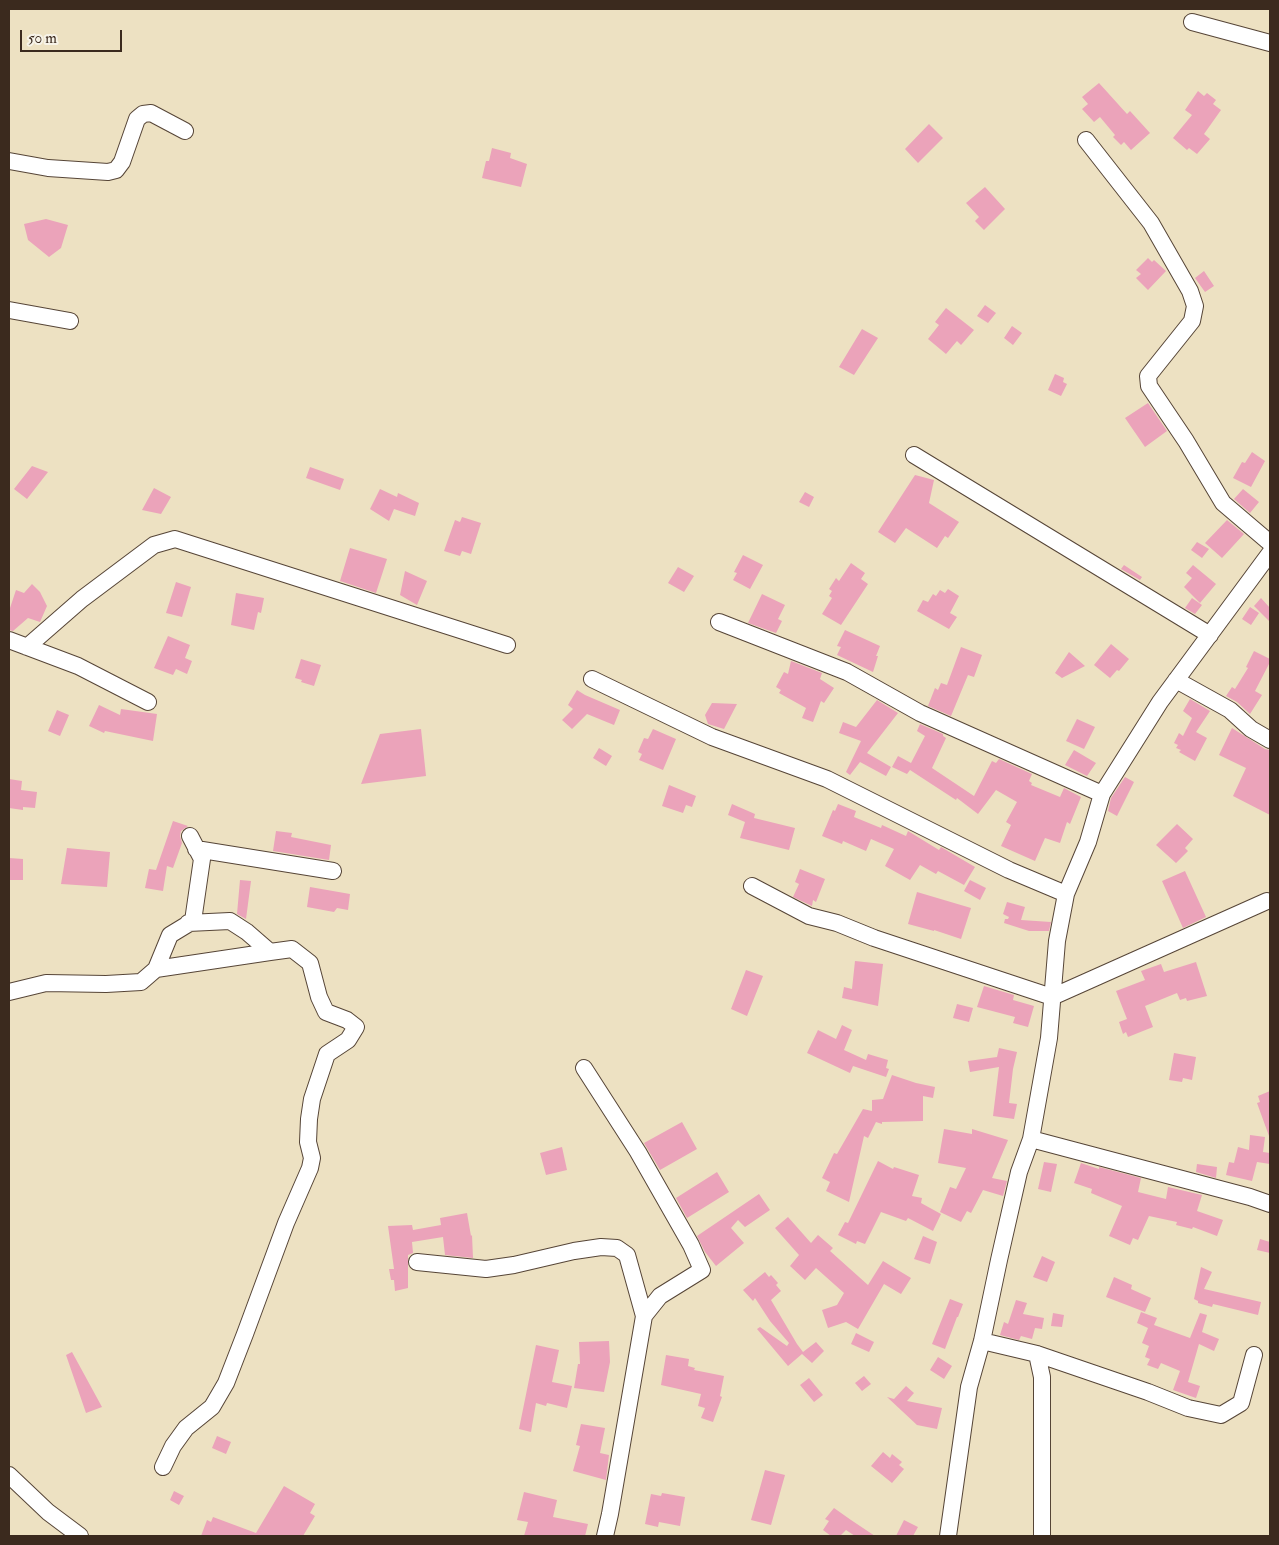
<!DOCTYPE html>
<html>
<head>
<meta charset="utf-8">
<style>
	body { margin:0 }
	#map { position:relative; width:1279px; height:1545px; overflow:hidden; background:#ede1c2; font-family:"IM FELL Double Pica",serif }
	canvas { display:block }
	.frame { position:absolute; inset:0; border:10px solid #3b2a1e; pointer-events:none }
	.scale { position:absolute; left:20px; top:30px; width:102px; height:22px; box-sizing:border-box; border:2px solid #3b2a1e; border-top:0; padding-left:6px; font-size:15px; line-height:18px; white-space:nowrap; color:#3b2a1e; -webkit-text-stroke:4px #f7f3e8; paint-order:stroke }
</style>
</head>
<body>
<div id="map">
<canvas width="1279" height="1545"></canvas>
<div class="frame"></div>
<div class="scale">50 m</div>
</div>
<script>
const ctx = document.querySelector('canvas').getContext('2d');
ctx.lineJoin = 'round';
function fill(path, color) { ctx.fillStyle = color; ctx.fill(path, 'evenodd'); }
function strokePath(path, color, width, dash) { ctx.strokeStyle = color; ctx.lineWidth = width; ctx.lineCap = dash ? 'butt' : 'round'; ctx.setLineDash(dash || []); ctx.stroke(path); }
fill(new Path2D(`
	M1099 83 1127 114 1130 111 1150 133 1131 150 1124 142 1121 145 1113 137 1115 135 1100 117 1094 122 1082 109 1088 104 1082 97Z
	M1198 91 1204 96 1207 93 1216 100 1213 104 1221 110 1204 134 1210 139 1197 154 1189 148 1187 150 1173 138 1192 115 1185 110Z
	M929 124 943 138 918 163 905 149Z
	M492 148 511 153 510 158 527 164 521 187 482 178 486 161H489Z
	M985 187 1005 209 984 230 975 221 979 217 966 203Z
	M46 219 68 225 61 248 49 257 28 240 24 224Z
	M1148 258 1152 262 1154 260 1166 271 1148 290 1136 278 1141 274 1136 270Z
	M1204 271 1214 286 1205 292 1195 278Z
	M985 305 996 313 988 323 977 316Z
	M946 308 974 330 961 345 957 341 946 354 928 339 939 325 935 322Z
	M1012 326 1022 333 1013 345 1004 338Z
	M862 329 878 338 854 375 839 367Z
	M1055 374 1064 378 1063 382 1067 384 1061 396 1048 390Z
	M1148 403 1167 431 1145 447 1125 418Z
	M1252 452 1265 461 1251 487 1233 478 1242 462 1245 463Z
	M32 466 48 472 27 499 14 489Z
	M310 467 344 479 340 490 306 478Z
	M915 475 934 480 929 503 959 522 948 538 945 536 937 548 906 528 895 543 878 532Z
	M154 488 171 497 161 514 142 510Z
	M380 489 397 497 398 493 419 503 415 516 394 509 389 521 370 509Z
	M1243 489 1259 502 1250 513 1234 499Z
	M805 492 814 497 809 507 799 502Z
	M462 517 481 523 471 554 462 551 460 556 444 551 455 520 460 522Z
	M1227 520 1244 534 1222 558 1205 543Z
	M1197 542 1209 549 1202 558 1191 550Z
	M350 548 387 559 376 593 340 581Z
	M743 555 763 565 750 589 733 580 737 573 734 572Z
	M851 563 865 573 861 579 868 584 841 625 822 614 832 598 829 596 832 591 829 589 836 578 839 581Z
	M1124 565 1142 577 1140 580 1121 569Z
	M1193 565 1216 584 1200 603 1184 587 1192 578 1186 573Z
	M678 567 694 576 684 592 668 583Z
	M405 571 427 581 417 605 400 595Z
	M176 582 191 587 182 617 166 613Z
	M32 584 40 592 47 606 40 622 28 618 13 631 9 630V611L16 590 24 593Z
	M948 589 959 596 950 613 957 617 949 629 917 611 923 600 928 602 933 594 936 596 940 590 945 593Z
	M236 593 264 598 261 613 258 612 254 630 231 625Z
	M762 594 785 605 778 619 782 621 776 633 748 623Z
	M1192 598 1202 605 1195 614 1185 608Z
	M1261 598 1270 608V622L1254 606Z
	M1250 607 1259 613 1251 625 1242 619Z
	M845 630 880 646 876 656H878L873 672 837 655 841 647 837 646Z
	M168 636 190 645 185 658 192 661 187 674 176 669 173 675 154 668Z
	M1111 644 1129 659 1119 671 1117 670 1110 678 1094 665Z
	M961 647 982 655 974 677 968 675 951 716 928 706 935 688 938 690 941 683 947 685Z
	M1254 651 1270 659V662L1255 691 1262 695 1250 714 1237 702 1226 696 1232 687 1235 689 1248 668 1246 667Z
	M1069 652 1085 666 1062 678 1055 673Z
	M301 659 321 665 314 686 301 682 302 680 295 678Z
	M791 661 822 673 820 679 834 688 824 703 821 701 813 722 802 718 806 708 779 693 781 690 776 687 784 672 788 674Z
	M577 690 585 695 620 710 614 725 587 714 572 729 562 720 573 709 568 705Z
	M1190 699 1210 711 1196 732 1207 738 1195 761 1179 752 1181 750 1176 748 1178 745 1174 743 1179 733 1183 736 1192 718 1183 711Z
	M877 700 898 713 867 753 891 767 886 776 860 762 850 775 846 772 861 741 839 733 843 722 856 727Z
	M712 703 737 704 724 729 708 724 705 715Z
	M99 705 120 715 121 709 157 714 153 741 105 731 104 733 89 726Z
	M57 710 69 715 60 736 48 731Z
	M1077 719 1095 727 1084 749 1066 741Z
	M920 724 943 734V736L946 738 932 768 974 796 992 761 996 763 999 759 1032 774 1029 781 1032 783 1031 785 1060 797 1064 788 1081 797 1070 824 1067 822 1060 843 1045 838 1035 861 1001 846 1011 825 1006 822 1017 802 996 790 978 814 957 798 956 800 910 770 907 774 892 767 898 756 911 763 925 736 917 731Z
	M1232 728 1265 749 1270 750V815L1233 796 1246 768 1219 755Z
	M421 729 426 776 361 784 380 734Z
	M653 729 676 739 663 770 639 760 642 754 638 752 644 738 648 739Z
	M599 748 612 756 606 766 593 758Z
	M1074 750 1096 763 1087 776 1065 765Z
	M1125 777 1134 782 1117 816 1108 811 1111 798Z
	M9 779 22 781 21 790 37 792 35 808 23 807V810L9 808Z
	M669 785 696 796 692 807 686 805 683 813 662 806Z
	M732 804 755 814 754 818 795 828 789 850 740 838 745 822 728 815Z
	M838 804 856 811 854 817 881 828 882 825 906 836 908 831 939 850 941 847 975 867 964 885 938 871 936 874 920 865 910 880 885 866 894 849 871 839 866 851 843 841 842 844 822 836 833 810 835 811Z
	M173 821 188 826 181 831 180 836 182 843 173 868 167 866 163 891 145 888 149 869 156 870Z
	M1177 824 1193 839 1185 848 1188 851 1176 863 1156 845Z
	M276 831 292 833 291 837 331 845 329 860 273 851Z
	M67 848 110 852 107 887 61 884Z
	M9 858 23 859V880H9Z
	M800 869 825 879 816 902 813 900 812 906 793 897 799 884 795 882Z
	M1185 871 1206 917 1183 928 1162 881Z
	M240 880 251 881 246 919 237 914Z
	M970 880 986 888 980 900 964 891Z
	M310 887 350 894 348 910 337 908 334 912 307 907Z
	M917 892 971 908 961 939 934 930V931L908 924Z
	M1007 902 1025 907 1021 920 1051 922 1049 931H1029L1004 923 1005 919H1008L1009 917 1003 914Z
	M855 961 883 964 878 1006 842 998 844 987 852 989Z
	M1196 962 1207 996 1187 1001 1186 998 1180 1000 1177 993 1145 1006 1153 1027 1128 1037 1126 1032 1123 1034 1119 1022 1127 1019 1116 991 1145 980 1141 971 1161 964 1164 972Z
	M746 970 763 976 747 1016 731 1009Z
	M984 986 1014 995 1013 1000 1034 1006 1028 1027 1013 1023 1015 1017 977 1007Z
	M957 1004 973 1008 969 1022 953 1018Z
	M842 1025 852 1030 844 1050 866 1060 868 1054 888 1060 886 1068 889 1069 886 1077 853 1066 850 1073 807 1053 818 1030 836 1039Z
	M999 1048 1017 1052 1013 1069 1009 1103 1017 1104 1014 1119 993 1116 999 1067 970 1072 968 1061 997 1057Z
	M1174 1053 1196 1057 1192 1080 1183 1078 1182 1082 1169 1080Z
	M892 1075 916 1083 935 1087 933 1098 923 1096V1121L882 1122V1124L876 1122 868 1138 864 1136 849 1202 826 1191 830 1182 822 1178 834 1153 837 1154 863 1109 872 1111V1100L883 1099Z
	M1270 1091V1136H1269L1257 1103 1260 1102 1258 1096Z
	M682 1122 697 1149 660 1170 644 1143Z
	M944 1129 972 1134V1129L1008 1140 992 1178 1007 1181 1003 1196 983 1190 971 1213 967 1211 961 1222 940 1212 950 1187 956 1189 966 1168 938 1163Z
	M1250 1135 1265 1137 1263 1152 1270 1153V1164L1257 1162 1252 1181 1226 1175 1229 1162 1234 1163 1238 1147 1249 1150Z
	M562 1147 567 1170 546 1175 540 1153Z
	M878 1161 893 1169 894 1167 919 1175 912 1196 922 1198 921 1203 941 1214 933 1231 908 1218 906 1221 881 1212 865 1244 857 1241 856 1244 838 1235 845 1222 848 1223Z
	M1044 1162 1057 1164 1051 1192 1038 1189Z
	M1081 1163 1099 1169V1167L1141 1178 1138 1192 1166 1199 1168 1187 1202 1195 1197 1211 1223 1220 1217 1236 1193 1227 1192 1229 1176 1225 1177 1222 1149 1216 1138 1240 1133 1238 1130 1245 1109 1236 1122 1206 1091 1193 1092 1189 1074 1183Z
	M1197 1164 1217 1167 1216 1178 1196 1172Z
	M717 1172 729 1192 687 1218 676 1198Z
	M759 1194 770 1210 745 1227 738 1220 731 1228 744 1243 716 1266 705 1252 697 1236Z
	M467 1213 471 1236 472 1235 473 1258 445 1255 443 1237 412 1242 413 1253 408 1255V1288L395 1291 394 1280H391L389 1269H394L388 1226 412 1225 413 1230 441 1225 440 1218Z
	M788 1217 811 1243 818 1235 833 1248 830 1251 868 1285 883 1261 911 1278 901 1294 884 1284 858 1329 846 1322 828 1328 822 1310 837 1305 844 1293 816 1268 805 1280 790 1266 799 1255 775 1228Z
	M923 1236 937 1242 930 1264 914 1259Z
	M1260 1239 1270 1242V1253L1257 1250Z
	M1042 1256 1055 1262 1047 1282 1033 1277Z
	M1201 1267 1212 1272 1204 1289 1261 1302 1258 1315 1213 1304 1212 1307 1198 1303V1301L1194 1299Z
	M765 1272 769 1277 771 1275 778 1283 776 1285 781 1291 771 1300 797 1344 803 1352 816 1342 824 1351 812 1363 802 1354 788 1366 757 1329 760 1327 787 1346 789 1343 770 1321 755 1298 753 1301 743 1290Z
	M1114 1277 1132 1285 1131 1289 1151 1298 1145 1312 1106 1297Z
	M950 1299 963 1304 958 1317H957L945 1349 932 1344Z
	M1016 1300 1027 1303 1023 1314 1044 1318 1042 1329 1035 1328 1032 1339 1021 1336 1019 1340 1000 1335 1004 1322 1008 1324Z
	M1141 1312 1157 1318 1154 1325 1190 1338 1200 1313 1207 1315 1202 1332 1219 1339 1214 1351 1199 1344 1188 1382 1200 1386 1196 1398 1173 1390 1180 1371 1161 1363 1158 1369 1147 1365 1150 1359 1145 1357 1149 1346 1142 1343 1148 1328 1137 1323Z
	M1053 1313 1064 1315 1062 1327 1051 1326Z
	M856 1333 874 1342 869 1352 851 1344Z
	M609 1341 610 1362 604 1392 574 1388 578 1364H580L579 1342Z
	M536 1345 559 1350 552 1382 572 1386 567 1408 547 1403 546 1406 536 1403 531 1432 519 1429Z
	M72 1352 102 1407 86 1413 66 1355Z
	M666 1355 689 1359 688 1366 695 1368 694 1370 724 1376 720 1396 722 1397 713 1422 701 1418 705 1408 698 1406 701 1394 661 1385Z
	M938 1357 952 1366 944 1379 930 1370Z
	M864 1376 871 1384 862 1391 855 1383Z
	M809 1378 823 1395 814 1402 800 1385Z
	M906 1386 914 1393 907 1401 942 1408 937 1429 917 1425 887 1397 894 1399Z
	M581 1424 605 1428 600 1453 609 1455 606 1480 573 1471 580 1446 576 1445Z
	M217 1436 231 1442 226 1454 212 1448Z
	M883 1452 890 1458 892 1454 902 1462 899 1465 904 1469 892 1483 871 1466Z
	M765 1470 785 1475 771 1525 751 1520Z
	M284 1486 315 1504 310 1513 315 1516 303 1536H201L207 1520 211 1522 213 1517 256 1533Z
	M174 1491 184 1496 179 1505 170 1500Z
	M524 1492 557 1500 553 1517 588 1524 585 1536H524L528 1522 517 1520Z
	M662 1493 685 1497 680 1526 659 1522 658 1527 645 1524 651 1494 661 1496Z
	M834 1508 851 1520 875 1536H855L846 1530 840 1536H831L823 1530 829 1521 825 1519Z
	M904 1520 918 1527 913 1536H896Z`), '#eba3ba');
const street = new Path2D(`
	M1192 22 1270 43
	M1086 140 1151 223 1190 291 1195 306 1192 321 1148 376 1149 386 1186 441 1223 503 1270 543
	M9 161 48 168 108 172 116 170 122 162 137 119 143 114 151 113 185 131
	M9 310 70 321
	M914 455 1210 635
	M719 622 847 672 920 713 1102 794
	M9 640 78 666 148 702
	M27 647 82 599 154 545 175 539 507 645
	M592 679 712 737 827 779 1009 870 1066 894
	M1176 680 1230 710 1251 729 1270 740
	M196 849 333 871
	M752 886 809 916 837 923 874 938 1052 997 1267 901
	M156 969 270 952 247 932 230 921 188 923
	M9 992 46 983 106 984 141 982 156 969 170 935 193 921 202 859 190 836
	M584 1068 638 1152 691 1245 702 1270 660 1296 644 1316
	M1031 1139 1250 1197 1270 1204
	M417 1262 486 1269 514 1265 574 1251 601 1247 617 1248 627 1255 644 1316 610 1514 605 1536
	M982 1341 1037 1354 1148 1392 1188 1408 1221 1415 1241 1403 1254 1355
	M1037 1354 1042 1377V1536
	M163 1467 173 1446 186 1428 212 1407 226 1383 245 1334 286 1223 310 1168 312 1158 308 1142 309 1119 312 1099 327 1054 348 1040 356 1027 347 1020 326 1012 319 997 310 963 292 949 270 952
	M9 1475 48 1512 80 1536
	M948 1536 969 1387 982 1341 999 1260 1019 1172 1031 1139 1049 1038 1057 941 1066 894 1088 842 1102 794 1160 702 1270 553`);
strokePath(street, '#564537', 18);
strokePath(street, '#fff', 16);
</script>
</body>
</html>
